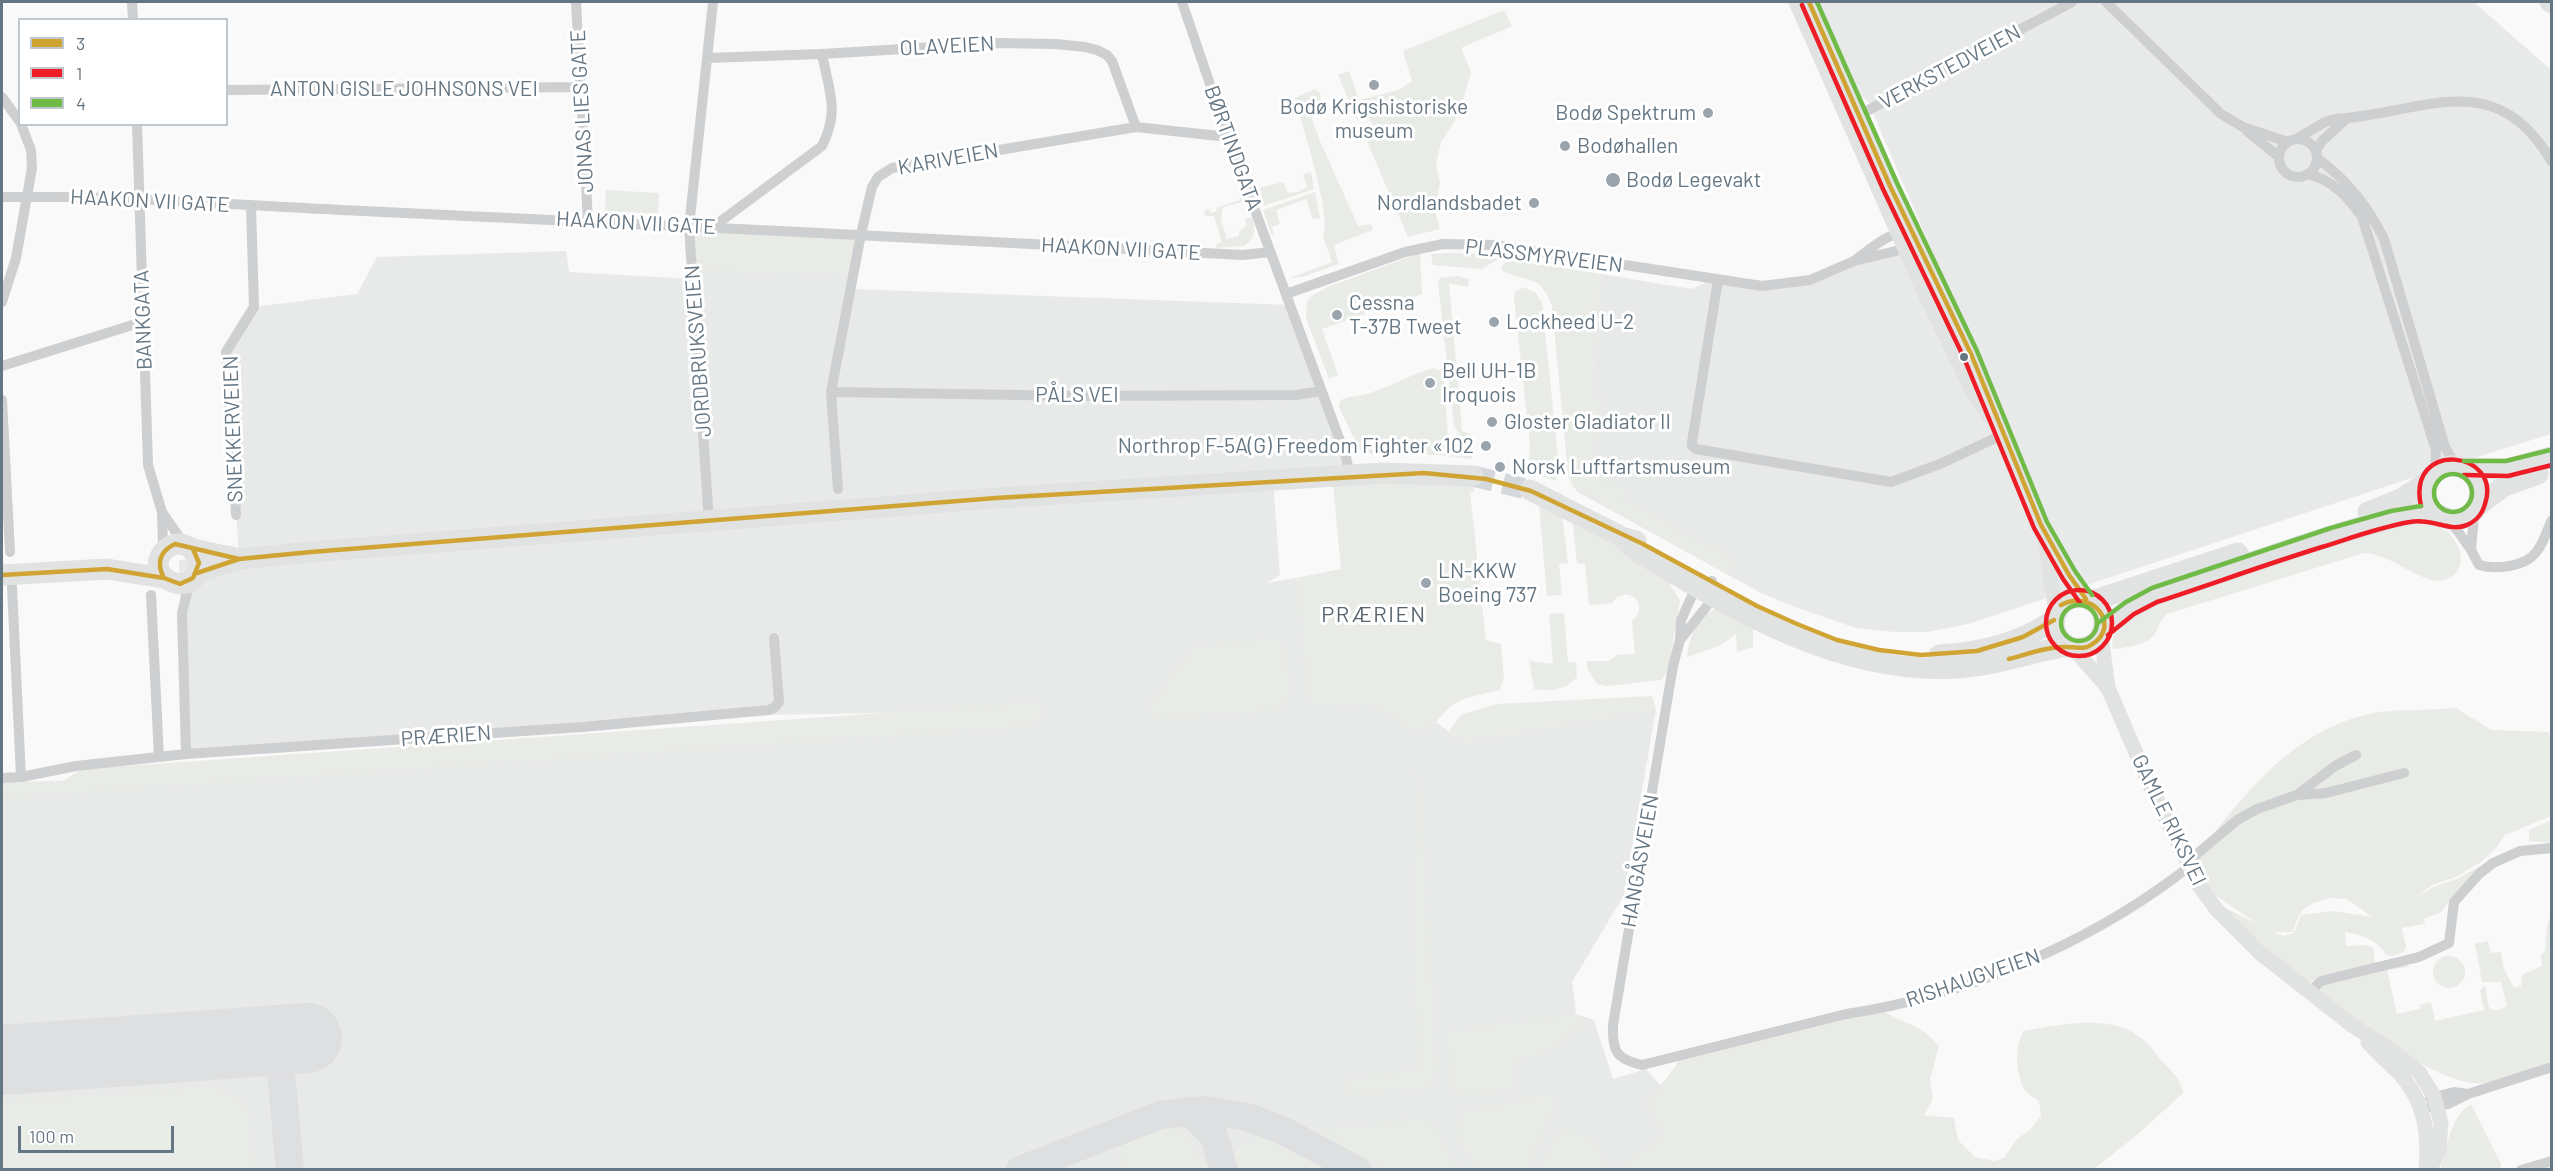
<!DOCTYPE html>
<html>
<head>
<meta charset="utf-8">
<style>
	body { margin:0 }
	#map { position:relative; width:2553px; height:1171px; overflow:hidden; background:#f9f9f9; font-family:Barlow,sans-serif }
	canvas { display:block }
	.frame { position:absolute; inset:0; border:3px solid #657683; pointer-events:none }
	.legend { position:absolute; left:18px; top:18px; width:210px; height:108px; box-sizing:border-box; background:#fff; border:2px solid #c1c8cd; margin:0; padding:8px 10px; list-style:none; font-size:18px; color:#657683 }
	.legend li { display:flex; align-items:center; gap:12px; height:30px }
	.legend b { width:30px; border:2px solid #c1c8cd }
	.scale { position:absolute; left:18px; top:1126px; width:156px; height:27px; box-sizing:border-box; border:3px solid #657683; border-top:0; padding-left:8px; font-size:18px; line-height:21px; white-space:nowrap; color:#657683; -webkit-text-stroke:4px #fff; paint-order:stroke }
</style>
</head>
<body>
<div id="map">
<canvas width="2553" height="1171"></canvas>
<div class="frame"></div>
<ul class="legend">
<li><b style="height:8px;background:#d0a433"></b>3</li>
<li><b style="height:8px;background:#ee1c25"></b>1</li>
<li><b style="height:8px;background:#70bb47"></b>4</li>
</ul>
<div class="scale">100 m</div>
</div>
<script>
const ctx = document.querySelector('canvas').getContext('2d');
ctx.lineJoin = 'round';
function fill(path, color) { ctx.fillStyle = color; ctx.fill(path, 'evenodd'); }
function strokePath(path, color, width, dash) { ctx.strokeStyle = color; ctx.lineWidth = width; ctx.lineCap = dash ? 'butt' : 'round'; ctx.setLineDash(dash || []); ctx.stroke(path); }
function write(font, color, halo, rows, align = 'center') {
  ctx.font = font + ' Barlow,sans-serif'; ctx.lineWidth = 6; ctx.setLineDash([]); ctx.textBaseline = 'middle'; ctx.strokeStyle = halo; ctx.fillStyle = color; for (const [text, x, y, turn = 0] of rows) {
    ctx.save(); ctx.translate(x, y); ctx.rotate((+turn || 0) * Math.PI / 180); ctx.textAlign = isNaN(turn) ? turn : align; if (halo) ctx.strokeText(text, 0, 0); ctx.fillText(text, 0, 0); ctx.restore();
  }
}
fill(new Path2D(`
	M1819 2H2474L2551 70V434L2445 467 1968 624 1927 632H1895L1856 628 1792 606 1761 593 1576 491 1592 397 1601 274 1692 289 1717 277 1765 281 1792 279 1824 272 1888 250 1934 256 1868 101 1862 97Z
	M689 227 861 234 853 289 1290 305 1348 464 1273 480 1280 575 1267 583 1341 570 1437 723 1464 742 1656 709 1624 895 1572 982 1576 1014 1594 1020 1613 1079 1646 1069 1700 1130 1680 1170 2 1169V782L63 781 761 734 1046 703 882 713 705 716 186 754 179 560 239 558 226 352 254 307 357 294 377 257 566 251 569 272 693 279Z`), '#e8e9e9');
fill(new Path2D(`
	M1504 10 1512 26 1461 48 1471 72 1459 114 1441 142 1436 164 1440 183 1435 211 1440 229 1408 237 1363 132 1373 126 1368 116 1358 121 1338 75 1349 71 1359 100 1399 90 1412 81 1403 51Z
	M1315 89 1320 93 1321 102 1308 108 1320 141 1358 226 1371 224 1373 230 1334 245 1339 264 1302 277 1290 278 1332 262 1323 236C1333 219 1301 122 1295 98Z
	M1311 172 1314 189 1264 206 1260 188 1283 182 1288 193 1297 192 1307 187 1303 174Z
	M1241 188 1246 201 1223 207 1221 219 1227 239 1239 236V231L1247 226 1245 219 1252 217C1256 229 1255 240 1243 246L1216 248 1217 243H1222L1214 216H1205L1204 211 1209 209 1211 213 1217 211 1216 208 1240 200 1239 190Z
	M606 190 659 193 658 214 605 211Z
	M1315 192 1320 218 1313 219 1306 199 1276 210 1280 224 1272 227 1274 235 1272 236 1263 210Z
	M689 227 861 234 855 274 692 271Z
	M1420 253 1422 294 1322 329 1338 375 1329 379 1306 318 1307 302 1311 296 1328 287Z
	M1450 253 1482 254 1498 259 1482 269 1433 265 1431 254Z
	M1507 261 1525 262 1601 274 1592 397 1602 400 1592 467 1605 469 1604 483 1626 485 1623 499 1706 545 1719 547 1734 562 1728 575 1573 487 1568 475 1552 306C1541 274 1528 283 1502 271V266Z
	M1456 276 1469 279 1468 287 1449 283 1462 431 1471 434V440L1461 436 1454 426 1438 282 1440 278Z
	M1523 287 1536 293 1542 303 1559 467 1556 481 1531 472 1529 464 1530 445 1514 298 1515 292Z
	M1434 368 1443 372 1448 437 1471 446 1472 459 1441 455H1375L1360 450 1339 407 1340 401C1348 395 1358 397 1367 394 1390 387 1411 374 1434 368Z
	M1473 483 1474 492H1470L1486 640 1501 644 1504 679 1499 690C1486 694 1464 696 1453 705 1438 716 1437 727 1416 733L1376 707 1358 704 1313 705 1308 697 1296 578 1341 569 1333 484Z
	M1539 504 1562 514 1568 563 1559 564 1562 595 1547 596Z
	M1572 516 1670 576V585L1680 600 1668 671 1661 680 1607 686 1597 684 1587 669V661H1609L1617 655 1635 654 1632 621C1651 605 1627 582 1612 603L1589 605 1585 564 1577 563Z
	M2427 522C2435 525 2442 527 2448 533 2464 547 2468 574 2443 580 2421 585 2393 554 2364 553L2167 614C2160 620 2159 627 2154 635 2148 644 2122 649 2112 649L2113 635 2149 605 2387 526Z
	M1719 607 1753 626V647L1737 652 1736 634 1721 645 1687 657C1690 635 1696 617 1719 607Z
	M1564 613 1568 662H1576L1577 677C1565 690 1551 692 1534 689L1529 661 1553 664 1549 614Z
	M1271 637 1279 638 1283 642C1285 662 1296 694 1280 710L1160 719 1149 714V706L1195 645 1250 642Z
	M1652 696 1656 709 1464 742 1449 731 1461 715 1497 704Z
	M1041 702 1044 710 1035 726 2 798V782L63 781 82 769Z
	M2456 708 2491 730 2547 732 2551 735V816L2505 835 2496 848 2481 862 2456 877 2432 885 2416 897 2436 886 2459 878 2489 861 2453 896 2441 912 2424 919 2425 924 2402 928 2406 945 2404 952 2393 956 2386 955C2377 939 2362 935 2345 932L2346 946 2367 945 2373 948 2375 964 2319 976 2310 983 2285 966 2221 906 2256 923 2211 892 2192 863C2238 801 2289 732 2369 714 2395 708 2428 711 2456 708ZM2329 898 2347 899 2372 917 2334 911 2301 915 2294 933 2283 936 2274 932H2293C2301 906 2304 906 2329 898Z
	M1413 768 1420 787 1437 1070 1434 1081 1424 1088 1343 1096 1349 1078 1414 1071 1419 1062 1414 965Z
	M2551 820V843L2529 841V830Z
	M2551 912V1061C2531 1072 2500 1084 2476 1083 2430 1081 2355 1018 2316 991L2322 983 2407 962 2409 967 2387 970 2397 1014 2420 1009V1005L2431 1002 2435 1021 2484 1010 2480 991 2485 985 2489 1008 2496 1011 2507 1006 2501 982H2482L2475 944 2488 941 2491 953 2501 952 2504 969 2514 988 2521 986 2522 975 2542 966 2541 956 2545 950 2547 927Z
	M2433 972a16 16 0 1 1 32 0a16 16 0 1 1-32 0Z
	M1884 1012 1922 1030 1939 1045 1930 1080 1933 1099 1924 1115 1954 1118 1958 1140 1975 1157 1994 1161 2004 1158 2017 1139 2031 1129 2041 1116 2039 1101C2035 1098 2027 1094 2024 1089 2015 1071 2015 1048 2023 1031 2062 1025 2112 1012 2145 1041 2151 1046 2155 1053 2160 1059 2170 1070 2181 1078 2183 1093L2138 1134 2094 1169 1612 1170 1665 1136 1645 1104 1673 1070 1681 1056 1846 1014Z
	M1576 1014 1586 1027 1569 1031 1571 1038 1559 1041 1560 1046 1546 1050 1545 1054 1516 1061 1512 1089C1443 1103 1449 1095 1448 1031Z
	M217 1086 243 1102 249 1114 253 1169H2V1101Z
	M1545 1095H1553L1556 1099V1106L1527 1169H1481L1478 1167C1462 1149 1449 1134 1463 1112Z
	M2471 1104 2501 1164 2500 1169 2440 1170C2447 1148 2450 1116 2471 1104Z
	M1414 1119C1442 1120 1438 1134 1449 1154 1452 1160 1458 1165 1462 1169H1382L1317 1136 1324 1130Z
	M1162 1127 1176 1128 1188 1138 1211 1169H1126L1117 1149 1119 1140 1137 1133Z
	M1566 1127 1587 1139 1590 1138 1610 1169H1540L1558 1132Z
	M1274 1136 1337 1169H1234L1232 1160 1236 1147 1243 1143Z`), '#e8ebe6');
strokePath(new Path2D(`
	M250 1042 274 1060 281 1073 290 1170
	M1189 1111 1214 1136 1224 1170
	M1020 1170 1160 1115 1204 1110 1247 1117 1280 1129 1357 1170`), '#dedfe0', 28);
strokePath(new Path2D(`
	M2 1060 307 1038`), '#dedfe0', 70);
strokePath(new Path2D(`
	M1473 476 1530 490`), '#d4d8dc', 21, [21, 10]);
strokePath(new Path2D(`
	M132 2 133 20
	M576 2 588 221
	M1182 2 1228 137 1346 457 1350 475
	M2106 2 2221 114 2243 127 2288 142
	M707 58 822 54 999 43 1056 44 1085 47 1097 50 1107 55 1112 61 1136 127
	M226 90 582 87
	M2 97 20 122
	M1859 115 2072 2
	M137 124 148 465 162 512 184 544
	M2247 131 2279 157
	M2296 139 2325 122 2335 119C2422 114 2495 63 2552 162
	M2279 158a19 19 0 1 1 38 0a19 19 0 1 1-38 0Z
	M2316 151 2322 141 2346 119
	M2317 158C2348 181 2367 205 2384 239L2445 447 2456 466
	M2307 174C2332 179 2348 197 2362 217L2436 450 2435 472
	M2 197C122 195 243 206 363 211 657 223 949 241 1243 255L1270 252
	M713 227 822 146C840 111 829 91 822 54
	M1854 261C1866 253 1889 230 1904 235
	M1718 280 1692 442V446L1696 449 1891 482 1940 464 2002 435
	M1286 294 1405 252 1443 244 1495 245 1762 286 1810 280 1854 261 1904 249 1909 244
	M2 302 16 258 32 168 31 150 21 124
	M2 366 142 322
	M831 392 1081 396 1296 395 1321 391
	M2 400 10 552
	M838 489 831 392 861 234 872 187 878 177 892 168 1136 127 1228 137
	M162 513 163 551
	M236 515 226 352 254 307 251 206
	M709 521 689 227 713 2
	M2447 521 2457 530 2471 550 2474 514
	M2471 550 2479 565C2496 570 2526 567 2537 551 2544 542 2547 530 2552 520
	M190 581 182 613 186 754 582 727 769 710 774 708 779 702 774 638
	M12 587 21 777 76 766 186 754
	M151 595 159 757
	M1680 640 1714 597 1712 581 1696 587 1681 620 1680 640 1673 666 1613 1025C1612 1051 1616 1059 1642 1065L1846 1014C1962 997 2083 946 2177 876L2188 867 2191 859 2237 820 2257 809 2297 795 2335 766 2356 755
	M2 778 21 777
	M2297 795 2326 793 2404 773
	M2309 993 2321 981 2419 957 2449 943 2454 902 2479 874 2493 863 2520 851 2552 848
	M2430 1098 2454 1092 2468 1094
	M2430 1107 2448 1104 2468 1094 2552 1067
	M2521 1170 2552 1161`), '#cecfd0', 10);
strokePath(new Path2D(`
	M1796 2 1925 294 1975 396 1989 415
	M1809 2C1843 84 1880 166 1918 247 1941 294 1967 342 1986 391 2014 462 2038 538 2086 599
	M2045 542 2056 612
	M2101 635 2108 688 2152 790 2198 884 2217 910 2260 953 2353 1026 2388 1048 2419 1072 2434 1096 2441 1123 2439 1149 2430 1170
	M2073 648 2108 688
	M2368 1042C2377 1053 2388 1062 2398 1072 2425 1101 2429 1132 2426 1170`), '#e1e2e2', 15);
strokePath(new Path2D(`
	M2550 2 2552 3
	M2464 468 2507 469 2552 457
	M1530 490 1622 537 1636 541
	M2476 507 2504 486 2538 474
	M2368 512 2401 499 2428 481
	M1622 537 1638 552C1734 610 1839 675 1957 668 1993 666 2028 653 2063 647 2070 646 2075 649 2081 648 2105 646 2112 614 2092 601 2064 584 2037 627 2068 646
	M191 548 199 560C202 602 141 581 163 552 167 547 173 544 179 544 185 544 188 547 192 548 207 554 224 554 239 559
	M197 573 239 559 311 552 996 498 1382 473 1473 476
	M2 575 107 569 164 578
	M2092 601 2238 553
	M2103 629 2130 608 2154 595C2234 569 2313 539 2393 518 2405 515 2422 511 2434 514 2447 517 2454 525 2468 516 2482 506 2484 484 2471 473 2443 450 2409 487 2435 514
	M1939 655C1980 653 2019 644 2054 620`), '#e1e2e2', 21);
strokePath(new Path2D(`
	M1809 2 1890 186 1971 354 2041 525 2069 575 2086 599
	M193 549 199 563 193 578 180 584 164 578C156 563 160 551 175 544L239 559
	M197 573 239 559 311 552 996 498 1424 473 1486 479 1531 491 1643 544 1757 606 1797 624 1837 640 1879 650 1921 655 1977 651 2023 637 2054 620
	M2 575 107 569 164 578
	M2009 659C2028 654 2049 646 2068 647 2077 647 2084 650 2091 645 2122 627 2094 588 2061 605`), '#d0a433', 4.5);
strokePath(new Path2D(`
	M1802 5 1883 189 1964 358 2034 528 2063 579 2080 603
	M2464 475 2508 476 2552 465
	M2046 623a33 33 0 1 1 66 0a33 33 0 1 1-66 0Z
	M2108 635 2134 614 2157 602C2212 584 2267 564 2322 547 2351 538 2380 527 2410 522 2431 518 2449 531 2464 526 2474 523 2482 515 2485 504 2503 450 2406 439 2421 506`), '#ee1c25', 4.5);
strokePath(new Path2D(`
	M1817 2 1897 183 1977 351 2047 522 2075 571 2092 595
	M2464 461H2506L2550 450
	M2434 493a19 19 0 1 1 38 0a19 19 0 1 1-38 0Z
	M2061 623a18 18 0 1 1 36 0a18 18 0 1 1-36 0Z
	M2098 623 2126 602 2152 588 2331 528 2391 511 2421 506`), '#70bb47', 4.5);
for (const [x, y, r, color] of [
	[1374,85,6,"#99a4ac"],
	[1708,113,6,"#99a4ac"],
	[1565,146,6,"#99a4ac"],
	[1613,180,8,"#99a4ac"],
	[1534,203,6,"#99a4ac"],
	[1337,315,6,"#99a4ac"],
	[1494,322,6,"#99a4ac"],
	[1964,357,5,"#657683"],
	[1430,383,6,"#99a4ac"],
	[1492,422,6,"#99a4ac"],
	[1486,446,6,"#99a4ac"],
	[1500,467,6,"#99a4ac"],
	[1426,583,6,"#99a4ac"]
]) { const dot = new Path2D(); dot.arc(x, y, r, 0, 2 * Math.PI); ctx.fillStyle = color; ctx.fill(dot); strokePath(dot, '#fff', 2); }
write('21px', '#657683', '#fff', [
	["OLAVEIEN",947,46,-3],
	["VERKSTEDVEIEN",1950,67,-28],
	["ANTON GISLE JOHNSONS VEI",404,89],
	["JONAS LIES GATE",582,111,-93],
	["BØRTINDGATA",1233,148,70],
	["KARIVEIEN",948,159,-10],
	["HAAKON VII GATE",150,201,3],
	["HAAKON VII GATE",636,223,3],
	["HAAKON VII GATE",1121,249,3],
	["PLASSMYRVEIEN",1544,256,7],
	["BANKGATA",143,320,-92],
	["JORDBRUKSVEIEN",698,351,-94],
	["PÅLS VEI",1077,395],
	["SNEKKERVEIEN",233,429,-92],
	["PRÆRIEN",446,736,-4],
	["GAMLE RIKSVEI",2169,820,64],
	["HANGÅSVEIEN",1640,861,-80],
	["RISHAUGVEIEN",1973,978,-19]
]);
write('21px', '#657683', '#fff', [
	["Bodø Krigshistoriske",1374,107,"center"],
	["museum",1374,131,"center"],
	["Bodø Spektrum",1696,113,"right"],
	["Bodøhallen",1577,146],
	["Bodø Legevakt",1626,180],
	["Nordlandsbadet",1522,203,"right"],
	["Cessna",1349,303],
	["T-37B Tweet",1349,327],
	["Lockheed U–2",1506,322],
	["Bell UH-1B",1442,371],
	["Iroquois",1442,395],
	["Gloster Gladiator II",1504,422],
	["Northrop F-5A(G) Freedom Fighter «102",1474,446,"right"],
	["Norsk Luftfartsmuseum",1512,467],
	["LN-KKW",1438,571],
	["Boeing 737",1438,595]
], 'left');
ctx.letterSpacing = '1.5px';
write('22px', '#57646e', '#fff', [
	["PRÆRIEN",1374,615]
]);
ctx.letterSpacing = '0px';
</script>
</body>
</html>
